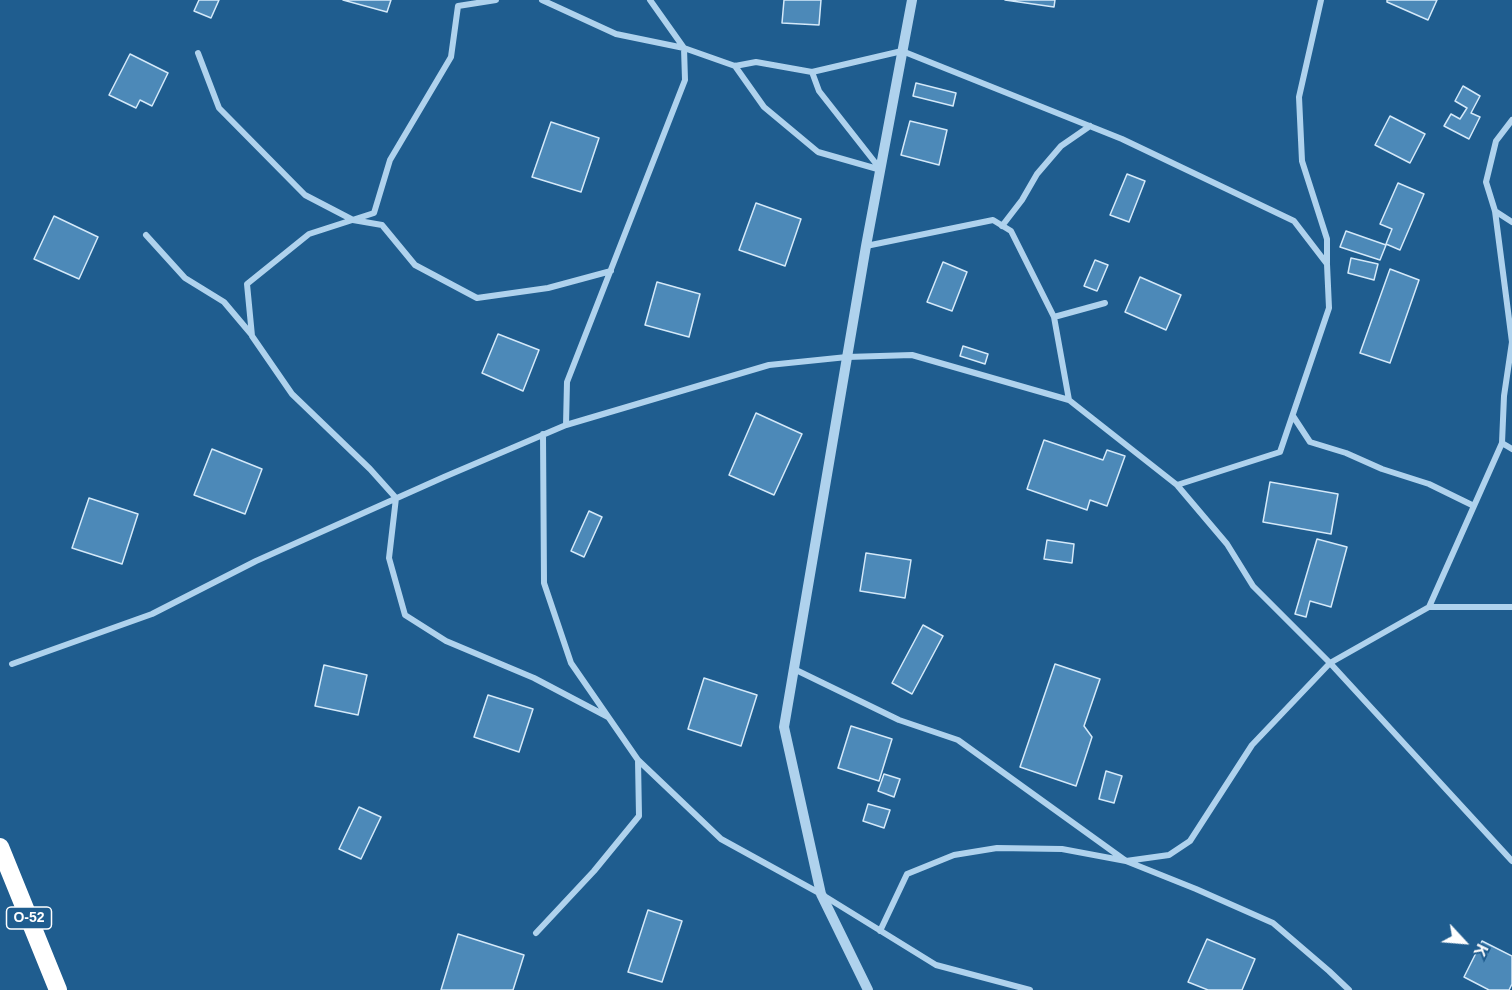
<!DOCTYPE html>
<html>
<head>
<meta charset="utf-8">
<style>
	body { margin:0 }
	#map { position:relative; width:1512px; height:990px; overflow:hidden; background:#1f5d8f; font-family:Arial,sans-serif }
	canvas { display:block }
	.north { position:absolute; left:1434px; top:912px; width:60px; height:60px; -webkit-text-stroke:4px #1f5d8f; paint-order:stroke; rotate:116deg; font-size:16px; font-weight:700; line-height:24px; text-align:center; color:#fff }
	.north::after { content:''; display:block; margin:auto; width:21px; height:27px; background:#fff; clip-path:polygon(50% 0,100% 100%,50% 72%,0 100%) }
</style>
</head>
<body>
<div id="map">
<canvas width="1512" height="990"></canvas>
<div class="north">K</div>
</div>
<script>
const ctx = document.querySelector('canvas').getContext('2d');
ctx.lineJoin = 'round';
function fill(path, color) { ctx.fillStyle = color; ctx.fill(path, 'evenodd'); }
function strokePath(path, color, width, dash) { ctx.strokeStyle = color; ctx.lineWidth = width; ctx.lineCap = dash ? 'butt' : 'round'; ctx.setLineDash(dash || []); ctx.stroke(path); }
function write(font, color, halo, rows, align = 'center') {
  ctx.font = font + ' Arial,sans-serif'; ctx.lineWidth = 4.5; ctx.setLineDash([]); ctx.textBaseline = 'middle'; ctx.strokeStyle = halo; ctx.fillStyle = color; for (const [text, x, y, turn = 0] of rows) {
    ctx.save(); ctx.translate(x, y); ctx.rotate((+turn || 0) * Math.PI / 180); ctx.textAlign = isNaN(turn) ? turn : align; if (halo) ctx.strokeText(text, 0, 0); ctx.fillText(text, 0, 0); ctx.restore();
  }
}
const building = new Path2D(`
	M199 0H219L211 18 194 11Z
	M343 0H391L387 12Z
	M784 0H821L819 25 782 23Z
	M1005 0H1055L1054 7Z
	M1387 0H1437L1428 20 1387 2Z
	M130 54 168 73 152 106 140 100 136 108 109 95Z
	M916 83 956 93 953 106 913 96Z
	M1463 86 1480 96 1471 113 1480 117 1469 139 1444 126 1451 114 1460 119 1467 108 1455 101Z
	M1390 116 1425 134 1410 163 1375 145Z
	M910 121 947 130 939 165 901 155Z
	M551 122 599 138 581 192 532 177Z
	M1127 174 1145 181 1129 222 1110 215Z
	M1398 183 1424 194 1400 250 1386 244 1392 229 1380 224Z
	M756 203 801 219 785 266 739 250Z
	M54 216 98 237 79 279 34 259Z
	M1346 231 1386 245 1380 260 1340 247Z
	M1351 258 1378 264 1374 280 1348 273Z
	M1095 260 1108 265 1097 291 1084 286Z
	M943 262 967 272 952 311 927 302Z
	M1390 269 1419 280 1390 363 1360 353Z
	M1140 277 1181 295 1166 330 1125 312Z
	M657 282 700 294 689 337 645 325Z
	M498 334 539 350 523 391 482 373Z
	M963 346 988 354 985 364 960 356Z
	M756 413 802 434 774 495 729 475Z
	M1044 440 1103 460 1107 450 1125 456 1107 506 1090 500 1087 510 1027 489Z
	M212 449 262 469 245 514 194 495Z
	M1270 482 1338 494 1331 534 1263 522Z
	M89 498 138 514 122 564 72 548Z
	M589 511 602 517 584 557 571 551Z
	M1317 539 1347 547 1331 607 1310 601 1306 617 1295 614Z
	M1047 540 1074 544 1072 563 1044 559Z
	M866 553 911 560 905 598 860 591Z
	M923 625 943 636 912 694 892 683Z
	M1055 664 1100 679 1084 726 1092 737 1076 786 1020 767Z
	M324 665 367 675 358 715 315 706Z
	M704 678 757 695 741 746 688 729Z
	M488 695 533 709 519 752 474 737Z
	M851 726 892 739 879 781 838 768Z
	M1106 771 1122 776 1114 803 1099 799Z
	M884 774 900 779 894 797 878 791Z
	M868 804 890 810 884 828 863 821Z
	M359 807 381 817 361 859 339 849Z
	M648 910 682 921 662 982 628 972Z
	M458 934 524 955 513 990H441Z
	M1207 939 1255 959 1242 990H1208L1188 982Z
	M1482 941 1512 956V984L1509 990H1489L1464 977Z`);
fill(building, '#4c89b8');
strokePath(building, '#d4e9f9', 1.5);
strokePath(new Path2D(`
	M496 0 458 6 451 57 390 160 374 213 309 234 247 284 252 336 292 394 370 469 396 498 389 558 405 615 446 641 534 678 608 717
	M542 0 616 34 684 48 685 80 567 382 566 425
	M650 0 684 48 735 66 756 62 812 72 902 51 1122 139 1294 221 1327 264 1329 308 1280 452 1177 485
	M1321 0 1299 97 1302 161 1327 239V263
	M198 53 219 108 305 195 353 220 382 225 415 265 477 298 548 288 611 271
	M735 66 764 107 818 152 881 170 819 91 812 72
	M1512 120 1496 141 1486 182 1495 211 1512 342
	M1495 211 1512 222
	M1002 226 1022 200 1037 174 1061 146 1090 126
	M146 235 185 278 224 302 251 334
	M866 246 993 220 1011 231 1054 317 1069 400
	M1054 317 1105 303
	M1293 416 1310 442 1346 453 1382 469 1429 484 1474 506
	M543 434 544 583 571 663 638 760 721 839 821 894 936 965 1030 990
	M1502 443 1504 396 1512 342
	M1429 607 1502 443 1512 449
	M12 664 152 614 256 561 444 477 566 425 769 365 847 357 912 355 1069 400 1177 485 1227 544 1253 586 1330 663 1512 861
	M794 669 899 720 958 740 1126 861 1196 889 1273 923 1329 971 1349 990
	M880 931 907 874 954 855 997 848 1062 849 1126 861 1169 855 1190 841 1252 745 1330 663 1429 607H1512
	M536 933 594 871 639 816 638 760`), '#afd2ed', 6);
strokePath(new Path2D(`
	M868 990 821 894 784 727 866 246 912 0`), '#afd2ed', 10);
strokePath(new Path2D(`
	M0 847 58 990`), '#fff', 18);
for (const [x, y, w] of [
	[29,918,45]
]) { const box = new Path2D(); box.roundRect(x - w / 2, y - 11, w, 22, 4.5); ctx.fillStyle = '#1f5d8f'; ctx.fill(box); strokePath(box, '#fff', 1.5); }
write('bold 14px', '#fff', null, [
	["O-52",29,918]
]);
</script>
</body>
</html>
